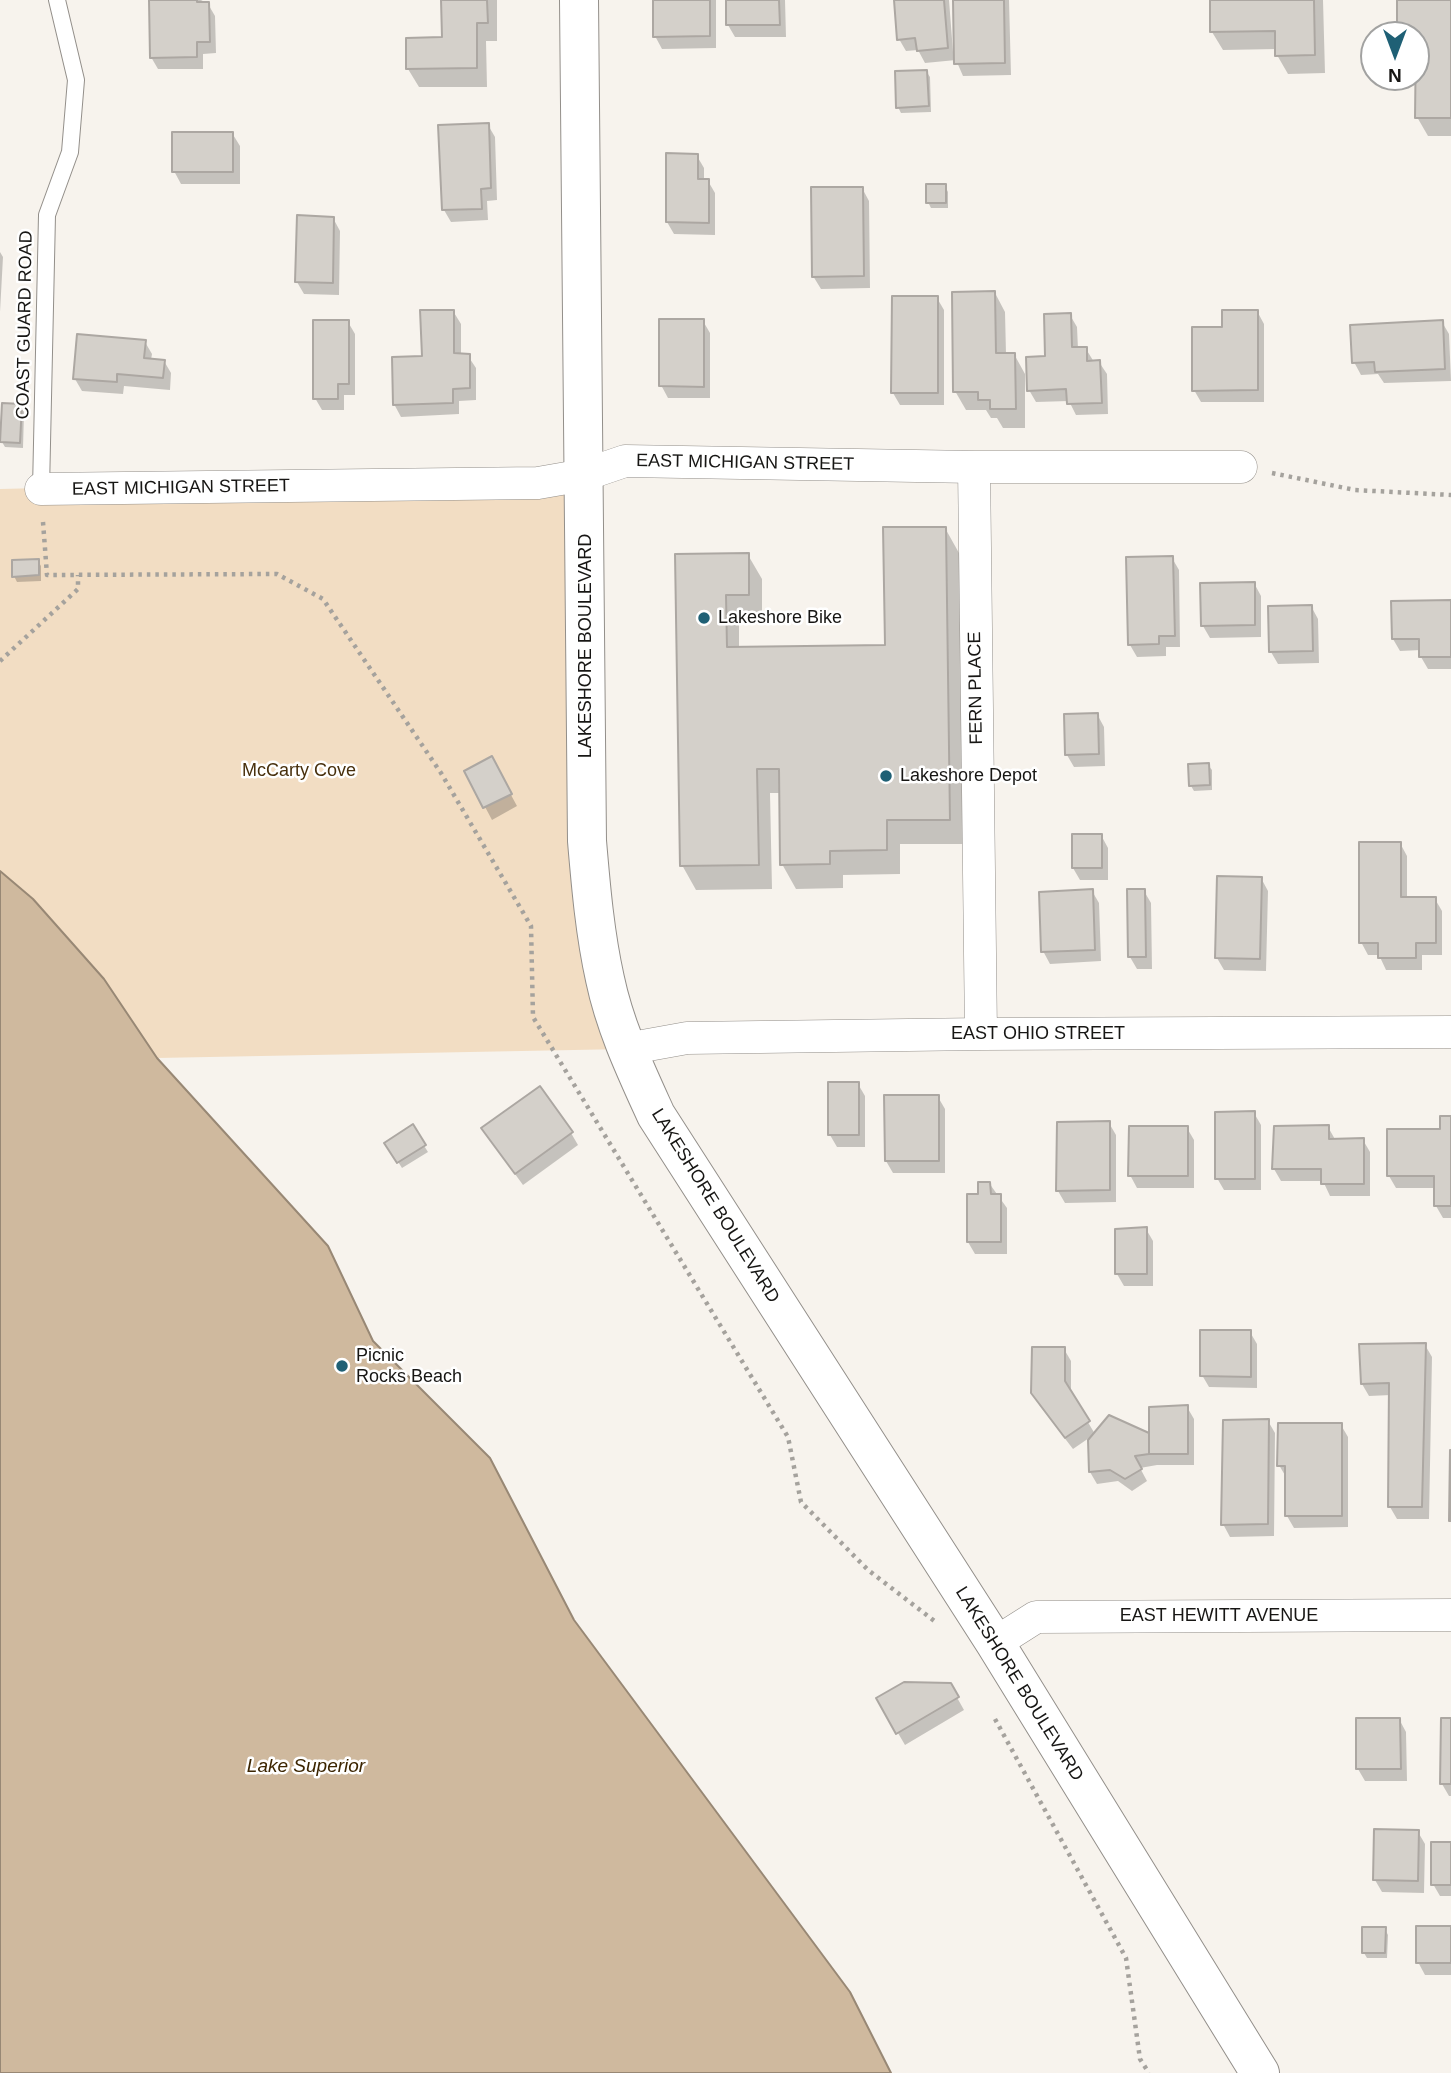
<!DOCTYPE html>
<html>
<head>
<meta charset="utf-8">
<style>
	body { margin:0 }
	#map { position:relative; width:1451px; height:2073px; overflow:hidden; background:#f7f3ed; font-family:Arial,sans-serif }
	canvas { display:block }
	.north { position:absolute; left:1360px; top:21px; width:70px; height:70px; box-sizing:border-box; background:#fff; border:2px solid #a2a2a1; border-radius:50%; rotate:180deg; font-size:19px; font-weight:700; line-height:28px; text-align:center; color:#171614 }
	.north::after { content:''; display:block; margin:auto; width:24px; height:32px; background:#1f6075; clip-path:polygon(50% 0,100% 100%,50% 72%,0 100%) }
</style>
</head>
<body>
<div id="map">
<canvas width="1451" height="2073"></canvas>
<div class="north">N</div>
</div>
<script>
const ctx = document.querySelector('canvas').getContext('2d');
ctx.lineJoin = 'round';
function fill(path, color) { ctx.fillStyle = color; ctx.fill(path, 'evenodd'); }
function strokePath(path, color, width, dash) { ctx.strokeStyle = color; ctx.lineWidth = width; ctx.lineCap = dash ? 'butt' : 'round'; ctx.setLineDash(dash || []); ctx.stroke(path); }
function write(font, color, halo, rows, align = 'center') {
  ctx.font = font + ' Arial,sans-serif'; ctx.lineWidth = 5; ctx.setLineDash([]); ctx.textBaseline = 'middle'; ctx.strokeStyle = halo; ctx.fillStyle = color; for (const [text, x, y, turn = 0] of rows) {
    ctx.save(); ctx.translate(x, y); ctx.rotate((+turn || 0) * Math.PI / 180); ctx.textAlign = isNaN(turn) ? turn : align; if (halo) ctx.strokeText(text, 0, 0); ctx.fillText(text, 0, 0); ctx.restore();
  }
}
fill(new Path2D(`
	M584 475 587 841 626 1049 157 1058 104 979 33 899 0 871V489Z`), '#f2ddc3');
const water = new Path2D(`
	M0 871 33 899 104 979 157 1058 328 1246 373 1341 490 1458 574 1620 850 1992 891 2073H0Z`);
fill(water, '#cfb99e');
strokePath(water, '#988875', 2);
fill(new Path2D(`
	M151 0H201L208 4 215 16 216 53 203 54V69H158L151 57Z
	M443 0H497V41H486L487 87H419L408 69 444 39Z
	M654 0H716V48L662 49 655 36Z
	M728 0H785L786 37H735L728 25Z
	M896 0H949L953 52H956L955 0H1009L1011 75 963 76 956 60 925 63 918 50 906 51 899 39Z
	M1211 0H1323L1325 73 1288 74 1277 55V49L1223 50 1212 32Z
	M1451 1V136H1428L1417 117V84H1410L1406 77H1416V35H1399Z
	M926 71 930 77 931 112 901 113 898 107Z
	M488 125 495 137 497 200 487 201 488 220 451 222 444 210Z
	M232 133 240 146V184H181L174 171Z
	M697 156 704 168V181H708L715 193V235L674 234 667 222Z
	M945 186 948 192V208H931L928 202Z
	M862 188 869 201 870 288 821 289 813 276Z
	M333 218 340 231 339 295 304 294 297 282Z
	M0 252 3 257 0 312Z
	M995 293 1005 312 1006 354H1014L1025 374V428H1003L997 418H991L986 410H966L955 391Z
	M937 298 944 310V405H900L893 393Z
	M453 311 461 324V355L468 356 476 368V400L459 401V414L401 417 394 404Z
	M1257 311 1264 324V402H1201L1194 390 1224 329Z
	M1070 315 1077 327 1078 349H1086L1094 362H1099L1107 374 1108 414 1076 415 1069 401 1036 402 1029 390Z
	M703 321 710 333V398H668L661 385Z
	M348 322 355 334V395H344V410H322L315 398Z
	M1442 322 1449 334 1451 381 1384 383 1378 374 1361 375 1354 362Z
	M145 342 152 354 151 360 164 361 171 373 170 390 124 386 123 394 82 391 75 379Z
	M21 406 24 412 23 448 5 447 2 442Z
	M945 528 959 553 963 844H900V874L843 875V888L796 889 782 864 781 793H770L772 889 696 890 682 865 677 556 748 555 762 579V619H739V649L886 647Z
	M1172 558 1179 570 1180 647H1166V656L1137 657 1130 645Z
	M38 561 41 566V581L17 582 14 576Z
	M1254 583 1261 596V637L1210 638 1203 626Z
	M1451 602V669H1428L1421 657V650L1400 651 1393 639Z
	M1311 606 1318 619 1319 663 1278 664 1271 652Z
	M1097 714 1104 727 1105 766 1074 767 1067 755Z
	M1208 765 1212 770V790L1194 791 1191 786Z
	M466 771H498L517 806 492 820Z
	M1101 835 1108 848V880H1080L1073 868Z
	M1400 843 1407 856V899H1435L1442 911V955H1422V970H1386L1379 955H1368L1361 942Z
	M1261 878 1268 891 1266 971 1224 970 1217 958Z
	M1092 891 1099 903 1101 961 1050 964 1043 951Z
	M1144 891 1151 903 1152 969H1137L1130 957Z
	M858 1084 865 1096V1147H837L830 1135Z
	M886 1097H938L945 1109V1173H893L886 1161Z
	M1254 1113 1261 1125V1190H1224L1217 1178Z
	M1451 1118V1218H1443L1436 1206V1188H1396L1389 1176 1442 1130Z
	M1109 1123 1116 1135V1202L1065 1203 1058 1191Z
	M412 1127 428 1152 402 1168 386 1143Z
	M1328 1127 1336 1141 1363 1140 1370 1152V1196H1330L1323 1181H1281L1274 1169 1275 1128Z
	M1187 1128 1194 1140V1188H1137L1130 1175Z
	M571 1133 578 1145 523 1185 491 1141Z
	M989 1183 1007 1208V1254H975L968 1242 980 1196Z
	M1146 1229 1153 1241V1286H1124L1117 1274Z
	M1250 1332 1257 1344V1388L1209 1387 1202 1375Z
	M1425 1345 1432 1357 1429 1519H1397L1390 1507 1391 1395 1369 1396 1362 1384Z
	M1064 1349 1071 1361V1394L1095 1434 1151 1436 1187 1407 1194 1419V1465H1157L1140 1468 1147 1481 1132 1491 1118 1481 1097 1484 1090 1472 1089 1438 1073 1449 1040 1406 1033 1393Z
	M1268 1421 1275 1433 1274 1536 1230 1537 1223 1524Z
	M1341 1425 1348 1437V1527L1294 1528 1287 1516 1286 1477 1279 1465Z
	M950 1685 964 1710 905 1745 878 1699Z
	M1399 1719 1406 1732 1407 1781H1365L1358 1769Z
	M1451 1720V1796H1449L1442 1784Z
	M1418 1832 1425 1844 1424 1893 1382 1892 1375 1880Z
	M1451 1844V1896H1440L1433 1884Z
	M1451 1927V1975H1425L1418 1962Z
	M1385 1929 1388 1935 1387 1958H1367L1364 1953Z`), '#0003');
const building = new Path2D(`
	M149 0H197V2H209L210 42H197V57L150 58Z
	M441 0H487L488 23H477V68L406 69V38L442 37Z
	M653 0H710V36L653 37Z
	M726 0H779L780 25H726Z
	M894 0H944L948 48 917 51 915 38 897 40Z
	M953 0H1004L1005 63 954 64Z
	M1210 0H1314L1315 55 1275 56V31L1210 32Z
	M1397 0H1451V118H1415L1416 35H1397Z
	M927 70 929 106 896 108 895 71Z
	M489 123 491 188 481 189 482 209 442 210 438 125Z
	M172 132H233V172H172Z
	M666 153 698 154V179H709V223L666 222Z
	M926 184H946V203H926Z
	M811 187H863L864 276 812 277Z
	M297 215 334 217 333 283 295 282Z
	M995 291 996 353H1015L1016 409H990V400H978V392H953L952 292Z
	M892 296H938V393H891Z
	M420 310H454V353L470 354V388L453 389V403L393 405 392 357 422 356Z
	M1222 310H1258V390L1192 391V327H1222Z
	M1071 313 1072 347H1087V361L1100 360 1102 403 1067 404 1066 389 1027 391 1026 357 1045 356 1044 314Z
	M659 319H704V387L659 386Z
	M313 320H349V384H338V399H313Z
	M1443 320 1445 369 1375 372 1374 362 1352 363 1350 325Z
	M77 334 146 340 144 358 165 360 163 378 117 374V382L73 379Z
	M2 403 22 404 20 443 0 442Z
	M883 527H946L950 820H887V850L830 851V864L780 865 779 769H757L759 865 680 866 675 554 749 553V595H726L727 647 885 645Z
	M1173 556 1175 636H1159V644L1128 645 1126 557Z
	M39 559V575L12 577V560Z
	M1255 582V625L1201 626 1200 583Z
	M1451 600V657H1419V639H1392L1391 601Z
	M1312 605 1313 651 1269 652 1268 606Z
	M1098 713 1099 754 1065 755 1064 714Z
	M492 756 512 794 483 808 464 771Z
	M1209 763 1210 785 1189 786 1188 764Z
	M1072 834H1102V868H1072Z
	M1359 842H1401V897H1436V943H1416V958H1378V943H1359Z
	M1217 876 1262 877 1260 959 1215 958Z
	M1093 889 1095 950 1041 952 1039 892Z
	M1127 889H1145L1146 957H1128Z
	M828 1082H859V1135H828Z
	M540 1086 573 1132 515 1174 481 1128Z
	M884 1095H939V1161H885Z
	M1255 1111V1179H1215V1112Z
	M1440 1116H1451V1206H1434V1176H1387V1129H1440Z
	M1110 1121V1190L1056 1191 1057 1122Z
	M413 1124 426 1145 397 1163 384 1143Z
	M1329 1125V1139L1364 1138V1184H1321V1169H1272L1274 1126Z
	M1129 1126H1188V1176H1128Z
	M978 1182H990L991 1194H1001V1242H967V1194H978Z
	M1147 1227V1274H1115V1229Z
	M1200 1330H1251V1377L1200 1376Z
	M1426 1343 1422 1507H1388L1389 1383 1361 1384 1359 1344Z
	M1032 1347H1065V1381L1090 1421 1065 1438 1031 1393Z
	M1188 1405V1454H1149V1407Z
	M1109 1415 1149 1433V1454L1135 1456 1142 1469 1125 1479 1110 1470 1089 1472 1088 1440Z
	M1269 1419 1268 1524 1221 1525 1223 1420Z
	M1278 1423H1342V1516H1285V1466H1277Z
	M1450 1450H1451V1521H1449Z
	M904 1682 951 1683 959 1697 896 1734 876 1698Z
	M1356 1718H1400L1401 1769H1356Z
	M1441 1718H1451V1784H1440Z
	M1374 1829 1419 1830 1418 1881 1373 1880Z
	M1431 1842H1451V1885H1431Z
	M1416 1926H1451V1963H1416Z
	M1362 1927H1386L1385 1953H1362Z`);
fill(building, '#d4d0ca');
strokePath(building, '#aca7a2', 2);
const lane = new Path2D(`
	M41 489 47 215 70 152 76 80 57 0`);
const street = new Path2D(`
	M974 467 981 1034
	M41 489 538 483 584 475 625 461 974 467H1241
	M626 1049 687 1038 981 1034 1451 1032
	M995 1643 1036 1617 1451 1615`);
const secondary = new Path2D(`
	M579 0 587 841C591 888 595 934 605 979 615 1027 636 1071 656 1115L995 1643 1260 2073`);
strokePath(lane, '#938f8a', 18);
strokePath(street, '#938f8a', 33);
strokePath(secondary, '#938f8a', 40);
strokePath(new Path2D(`
	M1272 473 1355 490 1451 495
	M43 522 47 575 277 574 323 599 441 773 531 926 533 1017 788 1437 801 1502 868 1570 937 1623
	M0 661 78 589V575
	M995 1719 1126 1958 1140 2059 1149 2073`), '#a5a29d', 4.5, [3.5, 5]);
strokePath(lane, '#fff', 16);
strokePath(street, '#fff', 32);
strokePath(secondary, '#fff', 38);
for (const [x, y, r, color] of [
	[704,618,7,"#1f6075"],
	[886,776,7,"#1f6075"],
	[342,1366,7,"#1f6075"]
]) { const dot = new Path2D(); dot.arc(x, y, r, 0, 2 * Math.PI); ctx.fillStyle = color; ctx.fill(dot); strokePath(dot, '#fff', 2.5); }
write('18px', '#171614', '#fff', [
	["COAST GUARD ROAD",25,325,-89],
	["EAST MICHIGAN STREET",745,463,1],
	["EAST MICHIGAN STREET",181,488,-1],
	["LAKESHORE BOULEVARD",586,646,-90],
	["FERN PLACE",976,688,-91],
	["EAST OHIO STREET",1038,1034],
	["LAKESHORE BOULEVARD",715,1206,58],
	["EAST HEWITT AVENUE",1219,1616],
	["LAKESHORE BOULEVARD",1019,1684,58]
]);
write('18px', '#171614', '#fff', [
	["Lakeshore Bike",718,618],
	["Lakeshore Depot",900,776],
	["Picnic",356,1356],
	["Rocks Beach",356,1377]
], 'left');
write('18px', '#48300d', '#fff', [
	["McCarty Cove",299,771]
]);
write('italic 19px', '#3c2501', '#fff', [
	["Lake Superior",306,1767]
]);
</script>
</body>
</html>
